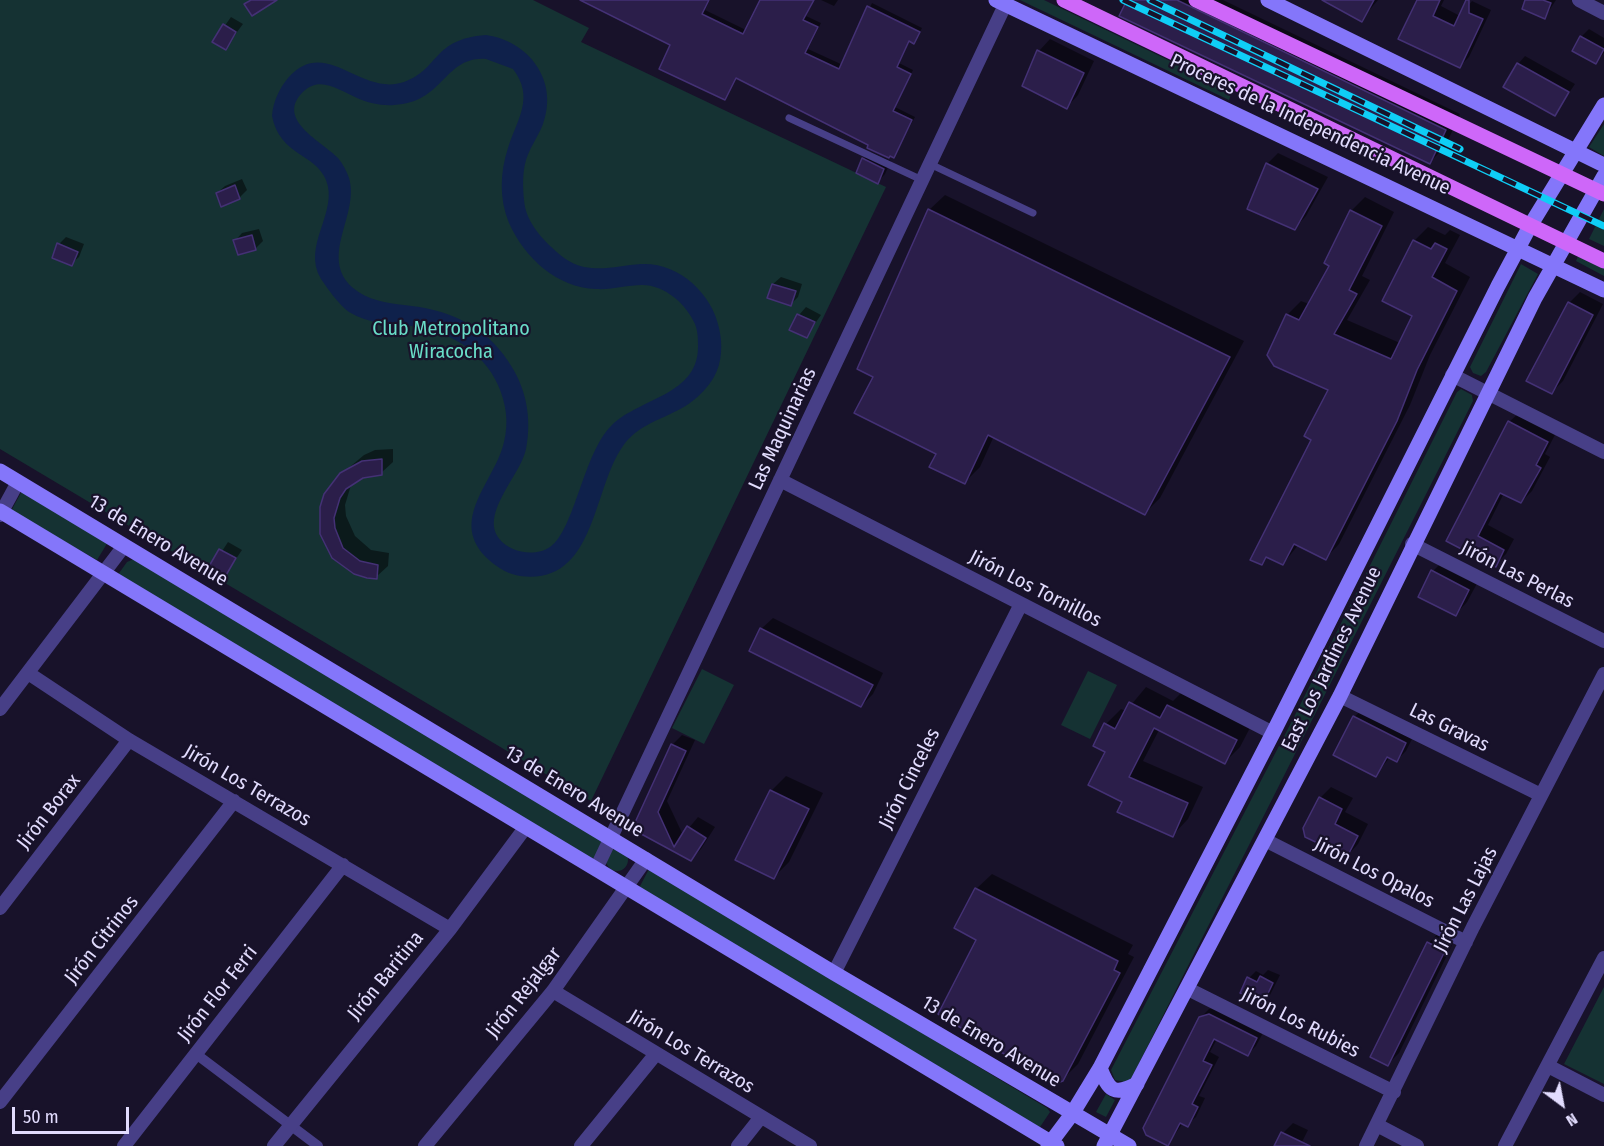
<!DOCTYPE html>
<html>
<head>
<meta charset="utf-8">
<style>
	body { margin:0 }
	#map { position:relative; width:1604px; height:1146px; overflow:hidden; background:#18122a; font-family:"Fira Sans Condensed",sans-serif }
	canvas { display:block }
	.north { position:absolute; left:1532px; top:1074px; width:60px; height:60px; -webkit-text-stroke:4px #18122a; paint-order:stroke; rotate:148deg; font-size:16px; font-weight:700; line-height:24px; text-align:center; color:#e2dcfe }
	.north::after { content:''; display:block; margin:auto; width:21px; height:27px; background:#e2dcfe; clip-path:polygon(50% 0,100% 100%,50% 72%,0 100%) }
	.scale { position:absolute; left:12px; top:1107px; width:117px; height:27px; box-sizing:border-box; border:3px solid #e2dcfe; border-top:0; padding-left:8px; font-size:18px; line-height:21px; white-space:nowrap; color:#e2dcfe; -webkit-text-stroke:4px #18122a; paint-order:stroke }
</style>
</head>
<body>
<div id="map">
<canvas width="1604" height="1146"></canvas>
<div class="north">N</div>
<div class="scale">50 m</div>
</div>
<script>
const ctx = document.querySelector('canvas').getContext('2d');
ctx.lineJoin = 'round';
function fill(path, color) { ctx.fillStyle = color; ctx.fill(path, 'evenodd'); }
function strokePath(path, color, width, dash) { ctx.strokeStyle = color; ctx.lineWidth = width; ctx.lineCap = dash ? 'butt' : 'round'; ctx.setLineDash(dash || []); ctx.stroke(path); }
function write(font, color, halo, rows, align = 'center') {
  ctx.font = font + ' "Fira Sans Condensed",sans-serif'; ctx.lineWidth = 4.5; ctx.setLineDash([]); ctx.textBaseline = 'middle'; ctx.strokeStyle = halo; ctx.fillStyle = color; for (const [text, x, y, turn = 0] of rows) {
    ctx.save(); ctx.translate(x, y); ctx.rotate((+turn || 0) * Math.PI / 180); ctx.textAlign = isNaN(turn) ? turn : align; if (halo) ctx.strokeText(text, 0, 0); ctx.fillText(text, 0, 0); ctx.restore();
  }
}
fill(new Path2D(`
	M0 0H533L589 28 581 42 886 187 591 801 0 449Z
	M1020 0H1044L1232 91 1229 100Z
	M1604 124V156L1589 147Z
	M1604 209V246L1589 239Z
	M1579 254 1604 266V276L1576 261Z
	M1521 264 1538 274 1486 372 1481 376 1473 373 1470 367Z
	M1461 389 1472 395 1473 401 1131 1079 1125 1082 1115 1080 1111 1070 1294 717 1457 392Z
	M22 491 108 542 97 560 11 511Z
	M134 559 604 840 596 857 591 859 117 576 127 562Z
	M702 669 734 685 704 744 672 728Z
	M1088 671 1117 685 1090 739 1061 725Z
	M606 860a11 11 0 1 1 22 0a11 11 0 1 1-22 0Z
	M649 869 1047 1108 1050 1112 1040 1127 1034 1126 639 888Z
	M1604 987V1084L1564 1064Z
	M1106 1094 1115 1100 1106 1117 1096 1112Z`), '#153233');
fill(new Path2D(`
	M486 35C529 41 559 81 543 124 538 137 528 150 525 164 522 177 523 194 525 207 528 221 538 234 548 244 559 254 569 264 584 267 604 271 622 265 641 264 678 262 712 293 719 328 723 344 722 363 714 377 687 421 648 412 623 446 592 489 596 586 520 576 508 574 498 568 489 560 446 521 495 482 504 442 509 422 506 403 498 385 483 351 447 330 412 326 390 324 369 324 349 312 339 305 328 289 321 279 301 246 339 212 326 180 315 153 280 156 272 116 273 102 279 89 288 78 326 35 360 97 404 82 440 69 432 39 486 35ZM486 59 513 69C535 98 517 119 508 148 500 172 499 199 509 223 524 257 557 288 596 289 612 290 627 285 642 285 665 285 686 304 695 324 698 332 698 339 698 347 698 395 640 398 612 425 583 453 575 530 550 547 540 554 524 554 513 549 466 526 520 479 526 449 532 417 526 387 508 361 484 324 446 309 404 305 387 303 367 300 353 288 318 257 360 215 349 178 347 172 343 164 338 158 323 142 277 121 301 94 319 74 338 90 357 98 368 103 382 106 394 105 444 103 444 56 486 59Z`), '#0f214b');
fill(new Path2D(`
	M584 0H710L705 10 746 30 761 0H814L806 16 821 23 808 49 843 65 872 3 922 28 917 38 914 42 910 40 899 63 913 70 895 107 915 117 894 156 737 77 725 98 672 45Z
	M821 0H838L834 6Z
	M1128 0H1223L1460 114 1445 147 1430 162Z
	M1325 0H1378L1361 20Z
	M1419 0H1444L1441 6 1460 16 1472 1 1491 10 1469 57 1460 66Z
	M1527 0H1556L1545 17Z
	M231 17 243 24 225 48 214 41Z
	M1589 29 1604 38V53L1596 62 1581 37Z
	M1050 39 1094 61 1078 95 1067 107 1039 51Z
	M1525 56 1575 84 1555 114 1518 64Z
	M871 152 891 161 885 174 878 182 864 159Z
	M1278 153 1328 177 1306 216 1295 228 1267 164Z
	M242 179 247 190 239 198 217 193 225 186Z
	M945 195 1244 341 1160 498 1145 513 994 436 980 467 965 482 938 453 875 376 929 210Z
	M1365 197 1394 212 1362 276 1370 280 1347 320 1400 343 1414 315V241L1428 227 1445 235 1450 230 1460 235 1445 263 1470 277 1430 355 1410 405 1339 544 1326 558 1299 544 1283 564 1268 556 1261 563 1313 439 1330 389 1287 315 1301 301 1309 304 1331 265 1351 211Z
	M259 229 263 241 255 249 235 241 242 233Z
	M66 237 84 244 79 257 71 264 59 244Z
	M781 277 802 284 798 297 791 304 773 284Z
	M1580 292 1603 304 1563 381 1551 393 1569 303Z
	M806 307 821 315 806 336 799 315Z
	M1520 412 1557 431 1545 454 1550 457 1532 491 1521 502 1504 493 1488 525 1514 539 1506 554 1495 565 1448 541 1509 422Z
	M393 449V462L381 473 363 476 351 485 345 505 346 516 355 536 371 550 389 553 388 566 376 577 322 533 345 471 364 455 375 450Z
	M228 542 242 550 225 575 211 568Z
	M1444 560 1480 578 1467 602 1456 614 1433 571Z
	M773 618 883 673 873 694 861 706 761 629Z
	M1146 687 1173 701 1184 690 1252 724 1240 747 1225 762 1159 730 1143 761 1203 787 1188 819 1173 835 1124 802 1107 751 1106 724 1121 709 1126 711Z
	M1364 708 1415 733 1406 751 1397 760 1390 757 1376 775 1354 717Z
	M682 735 695 740 667 801 683 835 698 817 715 827 701 849 691 860 634 828 672 745Z
	M786 776 823 793 789 862 774 877 771 791Z
	M1331 787 1353 798 1345 812 1368 824 1358 844 1347 856 1320 798Z
	M992 874 1133 945 1128 954 1134 957 1078 1064 1062 1080 978 940 976 889Z
	M1440 931 1455 939 1399 1053 1388 1064 1429 943Z
	M1268 970 1280 975 1270 995 1263 1002 1249 978 1256 971 1263 975Z
	M1218 1006 1265 1029 1256 1046 1248 1054 1217 1039 1210 1052 1219 1057 1199 1096 1205 1098 1196 1117 1187 1125 1183 1123 1168 1144 1200 1018 1209 1009Z
	M1293 1123 1308 1130 1300 1146H1276L1283 1133Z`), '#0007');
const building = new Path2D(`
	M251 0H277L252 16 244 4Z
	M580 0H709L702 14 743 34 760 0H814L803 20 818 27 805 53 839 69 867 6 920 32 914 44 909 41 897 67 911 74 893 111 912 120 894 158 890 156 889 158 867 148 868 145 736 78 725 100 659 69 670 45Z
	M1127 0H1177L1446 130 1430 164 1119 16Z
	M1322 0H1374L1362 22Z
	M1417 0H1440L1433 16 1454 26 1466 0H1469V13L1483 19 1460 68 1398 39Z
	M1525 0H1543L1551 3 1545 19 1522 9Z
	M223 24 236 32 226 50 212 42Z
	M1580 36 1604 49 1596 64 1572 51Z
	M1037 50 1084 73 1067 109 1022 86Z
	M1517 63 1569 92 1555 116 1503 87Z
	M862 158 884 169 878 184 856 173Z
	M1266 163 1318 189 1295 230 1247 209Z
	M235 185 240 199 221 207 216 193Z
	M928 209 1230 357 1145 515 988 435 965 484 929 467 936 454 854 413 873 377 857 369Z
	M1350 210 1382 226 1349 290 1357 294 1334 334 1391 359 1412 316 1382 301 1413 240 1431 249 1435 243 1447 249 1432 277 1457 291 1417 370 1397 421 1326 560 1294 544 1283 565 1266 557 1262 565 1250 560 1311 440 1304 436 1328 390 1274 366 1267 355 1286 314 1299 320 1329 266 1324 263Z
	M252 235 256 250 238 255 233 240Z
	M57 243 78 252 72 266 52 258Z
	M772 284 796 291 791 306 767 298Z
	M1568 302 1593 315 1552 394 1526 381Z
	M797 314 815 322 807 338 789 330Z
	M1508 421 1548 442 1536 465 1541 468 1521 503 1500 493 1478 536 1504 550 1496 567 1446 541Z
	M382 459V475L363 478 346 489 340 498 334 518 335 528 343 548 360 561 378 565 377 579 367 578 354 574 332 558 320 534V507L324 494 340 473 362 461Z
	M219 549 236 558 225 577 208 568Z
	M1431 570 1469 590 1456 616 1418 597Z
	M760 628 873 685 861 707 749 651Z
	M1129 702 1160 718 1167 705 1237 740 1225 764 1154 728 1129 777 1188 803 1173 837 1117 812 1122 802 1088 785 1105 752 1093 746 1104 723 1115 729Z
	M1353 716 1406 743 1397 762 1387 757 1376 777 1333 755Z
	M671 744 686 751 658 812 674 847 687 826 706 838 691 861 632 829Z
	M770 790 809 809 774 879 735 860Z
	M1319 797 1342 809 1335 824 1358 836 1347 857 1305 837 1303 828Z
	M975 888 1118 961 1114 970 1120 973 1063 1081 1054 1084 938 1014 976 940 954 928Z
	M1427 942 1445 951 1388 1066 1370 1057Z
	M1260 976 1273 983 1263 1004 1240 993 1247 977 1257 982Z
	M1209 1014 1257 1038 1248 1056 1214 1039 1203 1061 1212 1065 1192 1104 1198 1107 1188 1127 1180 1123 1168 1146 1146 1135 1143 1128 1199 1017Z
	M1281 1132 1310 1146H1274Z`);
fill(building, '#2b1e4a');
strokePath(building, '#443175', 1.5);
strokePath(new Path2D(`
	M789 118 922 180
	M930 164 1033 213`), '#473f87', 7);
strokePath(new Path2D(`
	M196 1054 318 1146`), '#473f87', 10);
strokePath(new Path2D(`
	M1579 0 1604 13
	M1452 375 1604 452
	M780 480 1273 733
	M0 515 18 482
	M1412 544 1604 641
	M28 673 129 740 450 929
	M1340 696 1541 795
	M0 709 124 546
	M1265 840 1466 942
	M596 869 1005 5
	M0 908 129 740
	M834 973 1021 604
	M1188 989 1394 1092
	M553 991 810 1146
	M1548 1066 1604 1095
	M0 1102 234 801
	M1377 1125 1417 1146
	M124 1146 343 865
	M274 1146 450 929 525 828
	M425 1146 553 991 646 859
	M581 1146 655 1055
	M738 1146 761 1117
	M1366 1146 1473 927 1604 674
	M1505 1146 1604 958`), '#473f87', 14);
strokePath(new Path2D(`
	M996 0 1604 290
	M1268 0 1604 165
	M0 471 834 973 1129 1146
	M0 511 1057 1146
	M1100 1068C1109 1091 1114 1096 1137 1084
	M1048 1146 1072 1114 1100 1068 1273 733 1498 286 1530 226 1604 105
	M1104 1146 1340 696 1535 298 1604 176`), '#8476fa', 15);
strokePath(new Path2D(`
	M1064 0 1604 261
	M1196 0 1604 194`), '#ce67f9', 15);
const rail = new Path2D(`
	M1123 0 1604 226
	M1150 0 1460 149`);
strokePath(rail, '#0fcef6', 7);
strokePath(rail, '#18122a', 4.5, [14]);
write('20px', '#e2dcfe', '#18122a', [
	["Proceres de la Independencia Avenue",1310,125,25],
	["Las Maquinarias",783,429,-65],
	["13 de Enero Avenue",158,541,31],
	["Jirón Las Perlas",1517,575,27],
	["Jirón Los Tornillos",1035,589,27],
	["East Los Jardines Avenue",1332,659,-64],
	["Las Gravas",1449,728,26],
	["Jirón Cinceles",910,779,-63],
	["Jirón Los Terrazos",247,786,30],
	["13 de Enero Avenue",574,792,31],
	["Jirón Borax",49,812,-52],
	["Jirón Los Opalos",1374,873,27],
	["Jirón Las Lajas",1466,900,-63],
	["Jirón Citrinos",102,940,-52],
	["Jirón Baritina",386,976,-51],
	["Jirón Rejalgar",524,993,-52],
	["Jirón Flor Ferri",218,994,-52],
	["Jirón Los Rubies",1300,1023,27],
	["13 de Enero Avenue",991,1042,31],
	["Jirón Los Terrazos",691,1052,31]
]);
write('20px', '#69ddc8', '#18122a', [
	["Club Metropolitano",451,329],
	["Wiracocha",451,352]
]);
</script>
</body>
</html>
